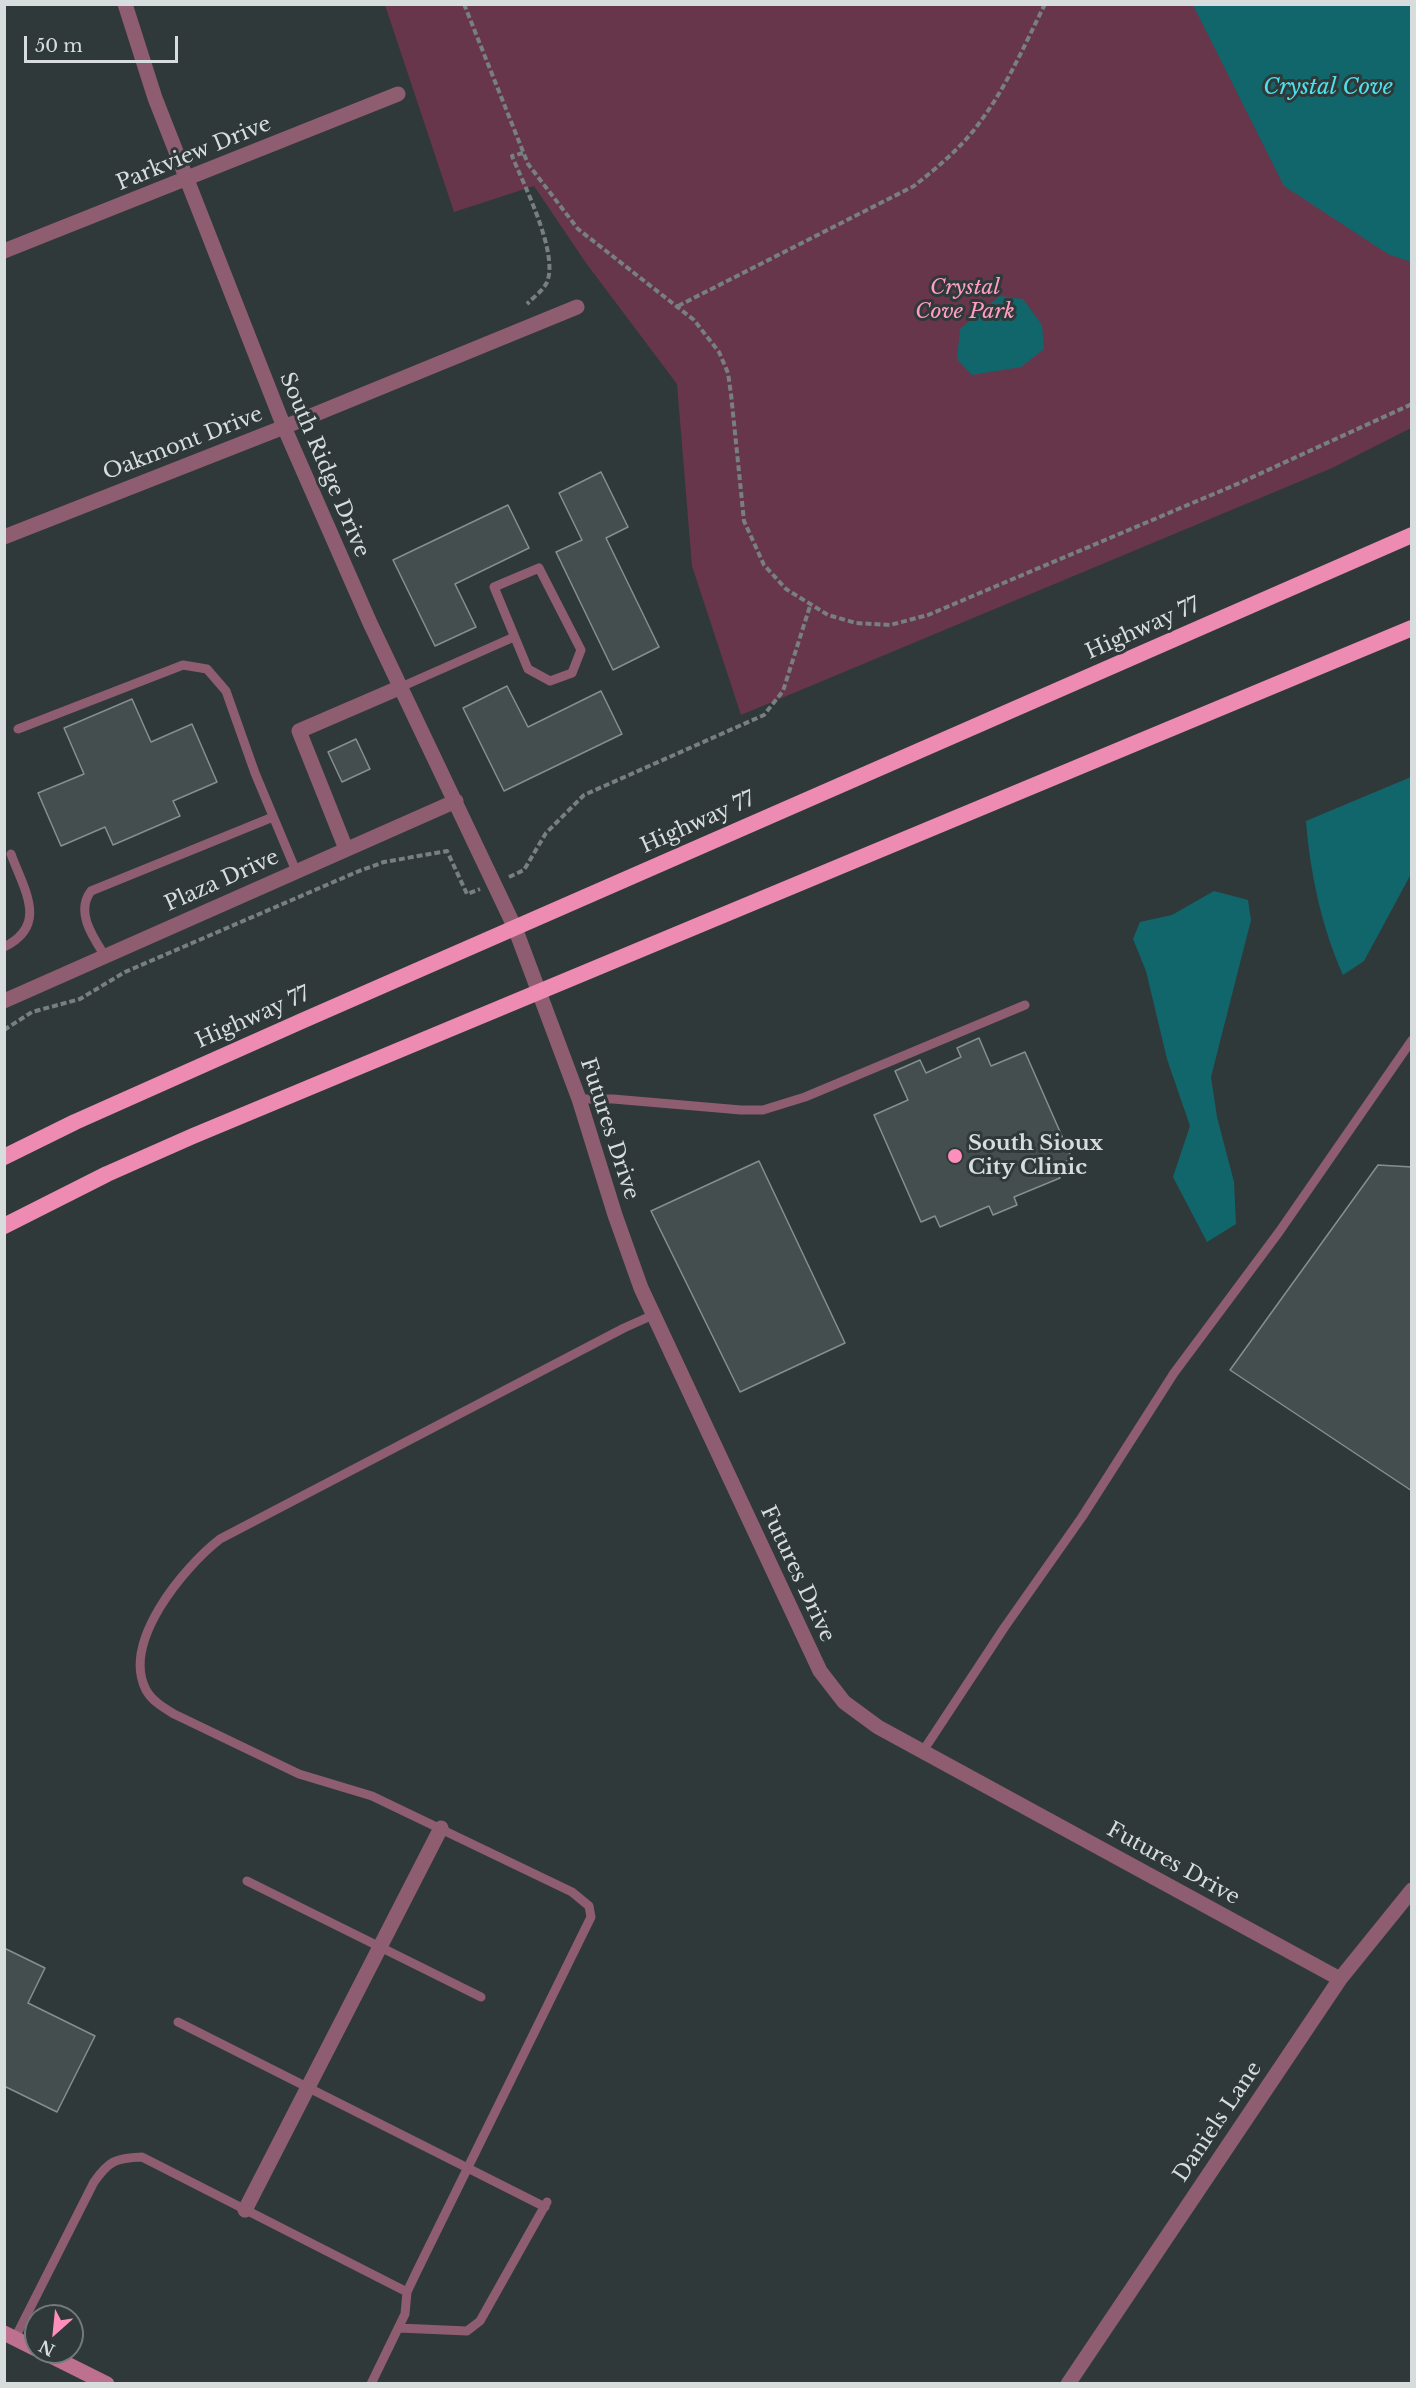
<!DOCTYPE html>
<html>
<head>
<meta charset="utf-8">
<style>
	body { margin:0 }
	#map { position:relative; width:1416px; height:2388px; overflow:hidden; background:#303939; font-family:"Libre Baskerville",serif }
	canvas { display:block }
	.frame { position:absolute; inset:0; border:6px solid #d7dcdd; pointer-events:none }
	.north { position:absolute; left:24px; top:2304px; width:60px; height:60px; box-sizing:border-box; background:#303939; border:2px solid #737a7b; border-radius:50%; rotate:207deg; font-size:16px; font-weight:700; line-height:24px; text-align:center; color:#d7dcdd }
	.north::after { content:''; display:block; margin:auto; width:21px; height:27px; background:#fe8ebb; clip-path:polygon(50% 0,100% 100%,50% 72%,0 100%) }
	.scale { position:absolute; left:24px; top:36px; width:154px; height:27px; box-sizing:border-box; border:3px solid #d7dcdd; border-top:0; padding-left:8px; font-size:18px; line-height:21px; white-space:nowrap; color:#d7dcdd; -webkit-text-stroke:4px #303939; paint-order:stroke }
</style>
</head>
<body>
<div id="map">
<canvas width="1416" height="2388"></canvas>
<div class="frame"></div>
<div class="north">N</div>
<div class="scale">50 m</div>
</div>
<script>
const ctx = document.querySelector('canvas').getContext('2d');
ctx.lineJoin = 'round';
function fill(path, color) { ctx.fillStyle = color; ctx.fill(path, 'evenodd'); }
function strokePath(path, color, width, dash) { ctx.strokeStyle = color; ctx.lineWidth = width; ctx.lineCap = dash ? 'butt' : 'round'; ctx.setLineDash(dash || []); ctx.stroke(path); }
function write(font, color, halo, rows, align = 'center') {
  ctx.font = font + ' "Libre Baskerville",serif'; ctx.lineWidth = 6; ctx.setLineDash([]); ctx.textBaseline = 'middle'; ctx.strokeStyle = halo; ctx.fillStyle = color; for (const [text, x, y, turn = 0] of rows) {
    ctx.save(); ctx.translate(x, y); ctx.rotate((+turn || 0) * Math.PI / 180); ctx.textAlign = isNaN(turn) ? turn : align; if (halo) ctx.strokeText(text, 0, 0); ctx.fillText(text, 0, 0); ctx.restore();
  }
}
fill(new Path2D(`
	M385 5H1411V428L1332 468 741 715 692 566 677 384 586 263 534 186 454 212Z`), '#67364a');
fill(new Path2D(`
	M1193 5H1411V262L1388 254 1284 186Z
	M1000 296 1023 299 1042 325 1044 349 1021 367 972 375 957 359 960 329Z
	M1411 777V874L1364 961 1343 975C1322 928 1310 873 1306 821Z
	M1214 891 1248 900 1251 920 1211 1077 1217 1117 1234 1182 1236 1224 1207 1242 1173 1177 1190 1126 1167 1059 1146 971 1133 939 1140 922 1172 915Z`), '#11666c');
const building = new Path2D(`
	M601 472 628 527 606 538 659 647 613 670 556 552 582 540 559 493Z
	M508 505 529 548 455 584 476 627 435 646 393 560Z
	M507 686 528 727 601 691 622 734 504 791 463 708Z
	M132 699 151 742 192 724 217 782 173 801 180 816 113 845 105 827 61 846 38 793 84 774 64 728Z
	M356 739 370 769 342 782 328 752Z
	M979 1038 991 1066 1025 1052 1072 1159 1055 1166 1060 1178 1014 1197 1017 1205 993 1215 989 1206 940 1227 935 1216 921 1222 874 1115 908 1100 895 1071 920 1060 926 1073 961 1057 957 1048Z
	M759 1161 845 1343 740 1392 651 1211Z
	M1378 1165 1412 1167V1491L1230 1370Z
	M4 1948 45 1968 28 2003 95 2036 57 2112 4 2086Z`);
fill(building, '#454e4f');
strokePath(building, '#868f90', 1.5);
strokePath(new Path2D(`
	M464 4 528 164 578 229 694 320 719 352 728 373 731 394 744 521 764 565 786 589 828 615 856 623 890 625 928 615 1242 482 1412 404
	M523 153 512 156C523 183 561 257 546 284 542 291 533 298 527 304
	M678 306 914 186C938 167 962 147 980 122 1007 86 1025 44 1045 4
	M509 877 524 870 546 833 584 795 764 715 783 691 810 606
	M4 1030 32 1012 80 999 125 972 359 871 384 862 447 851 467 894 480 889`), '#787f80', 4, [6, 3]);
strokePath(new Path2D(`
	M539 568 581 650 572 673 550 681 528 669 494 587Z
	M401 687 514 637
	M18 729 183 665 207 669 226 691 255 773 296 871
	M4 947C49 925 24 890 11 854
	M105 956C93 937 75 912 91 891L273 817
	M579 1099H613L741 1110H763L805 1097 1025 1005
	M923 1751 1004 1628 1082 1517 1174 1373 1279 1232 1412 1040
	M247 1881 481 1997
	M178 2022 545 2207
	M399 2328 467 2331 480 2321 547 2202
	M15 2338 94 2182C109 2161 115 2158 142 2157L407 2292
	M371 2384 405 2314 407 2292 416 2273 591 1917 589 1906 572 1892 372 1796 299 1774 174 1714C164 1708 152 1701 146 1690 121 1642 184 1567 220 1539L624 1328 653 1315`), '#8e5d70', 9);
strokePath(new Path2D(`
	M125 4 155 98 284 427 370 623 515 928 579 1099 615 1215 641 1288 820 1671 844 1702 878 1727 1340 1979
	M4 251 398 94
	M4 537 284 427 577 307
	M346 849 299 731 401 687
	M4 1001 456 801
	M245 2210 441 1828
	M1068 2384 1340 1979 1412 1890`), '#8e5d70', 15);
strokePath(new Path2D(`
	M4 2333 36 2349
	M43 2352 107 2384`), '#be718f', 15);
strokePath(new Path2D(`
	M4 1157 75 1122 304 1020 1412 535
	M4 1226 107 1174 193 1136 1412 628`), '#ed8bb2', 16);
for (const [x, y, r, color] of [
	[955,1156,8,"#fe8ebb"]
]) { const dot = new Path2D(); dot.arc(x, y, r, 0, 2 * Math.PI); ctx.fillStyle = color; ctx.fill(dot); strokePath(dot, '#303939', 2); }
write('21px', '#d7dcdd', '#303939', [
	["Parkview Drive",194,154,-22],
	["Oakmont Drive",183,444,-21],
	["South Ridge Drive",324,465,67],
	["Highway 77",1143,629,-24],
	["Highway 77",698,823,-24],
	["Plaza Drive",222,881,-24],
	["Highway 77",253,1018,-24],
	["Futures Drive",609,1129,72],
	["Futures Drive",797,1574,65],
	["Futures Drive",1173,1864,29],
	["Daniels Lane",1218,2122,-56]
]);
write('italic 21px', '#ff9dc3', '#303939', [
	["Crystal",965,288],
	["Cove Park",965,312]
]);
write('bold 21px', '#d7dcdd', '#303939', [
	["South Sioux",968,1144],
	["City Clinic",968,1168]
], 'left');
write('italic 22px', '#4ce1eb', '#303939', [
	["Crystal Cove",1328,88]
]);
</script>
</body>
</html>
